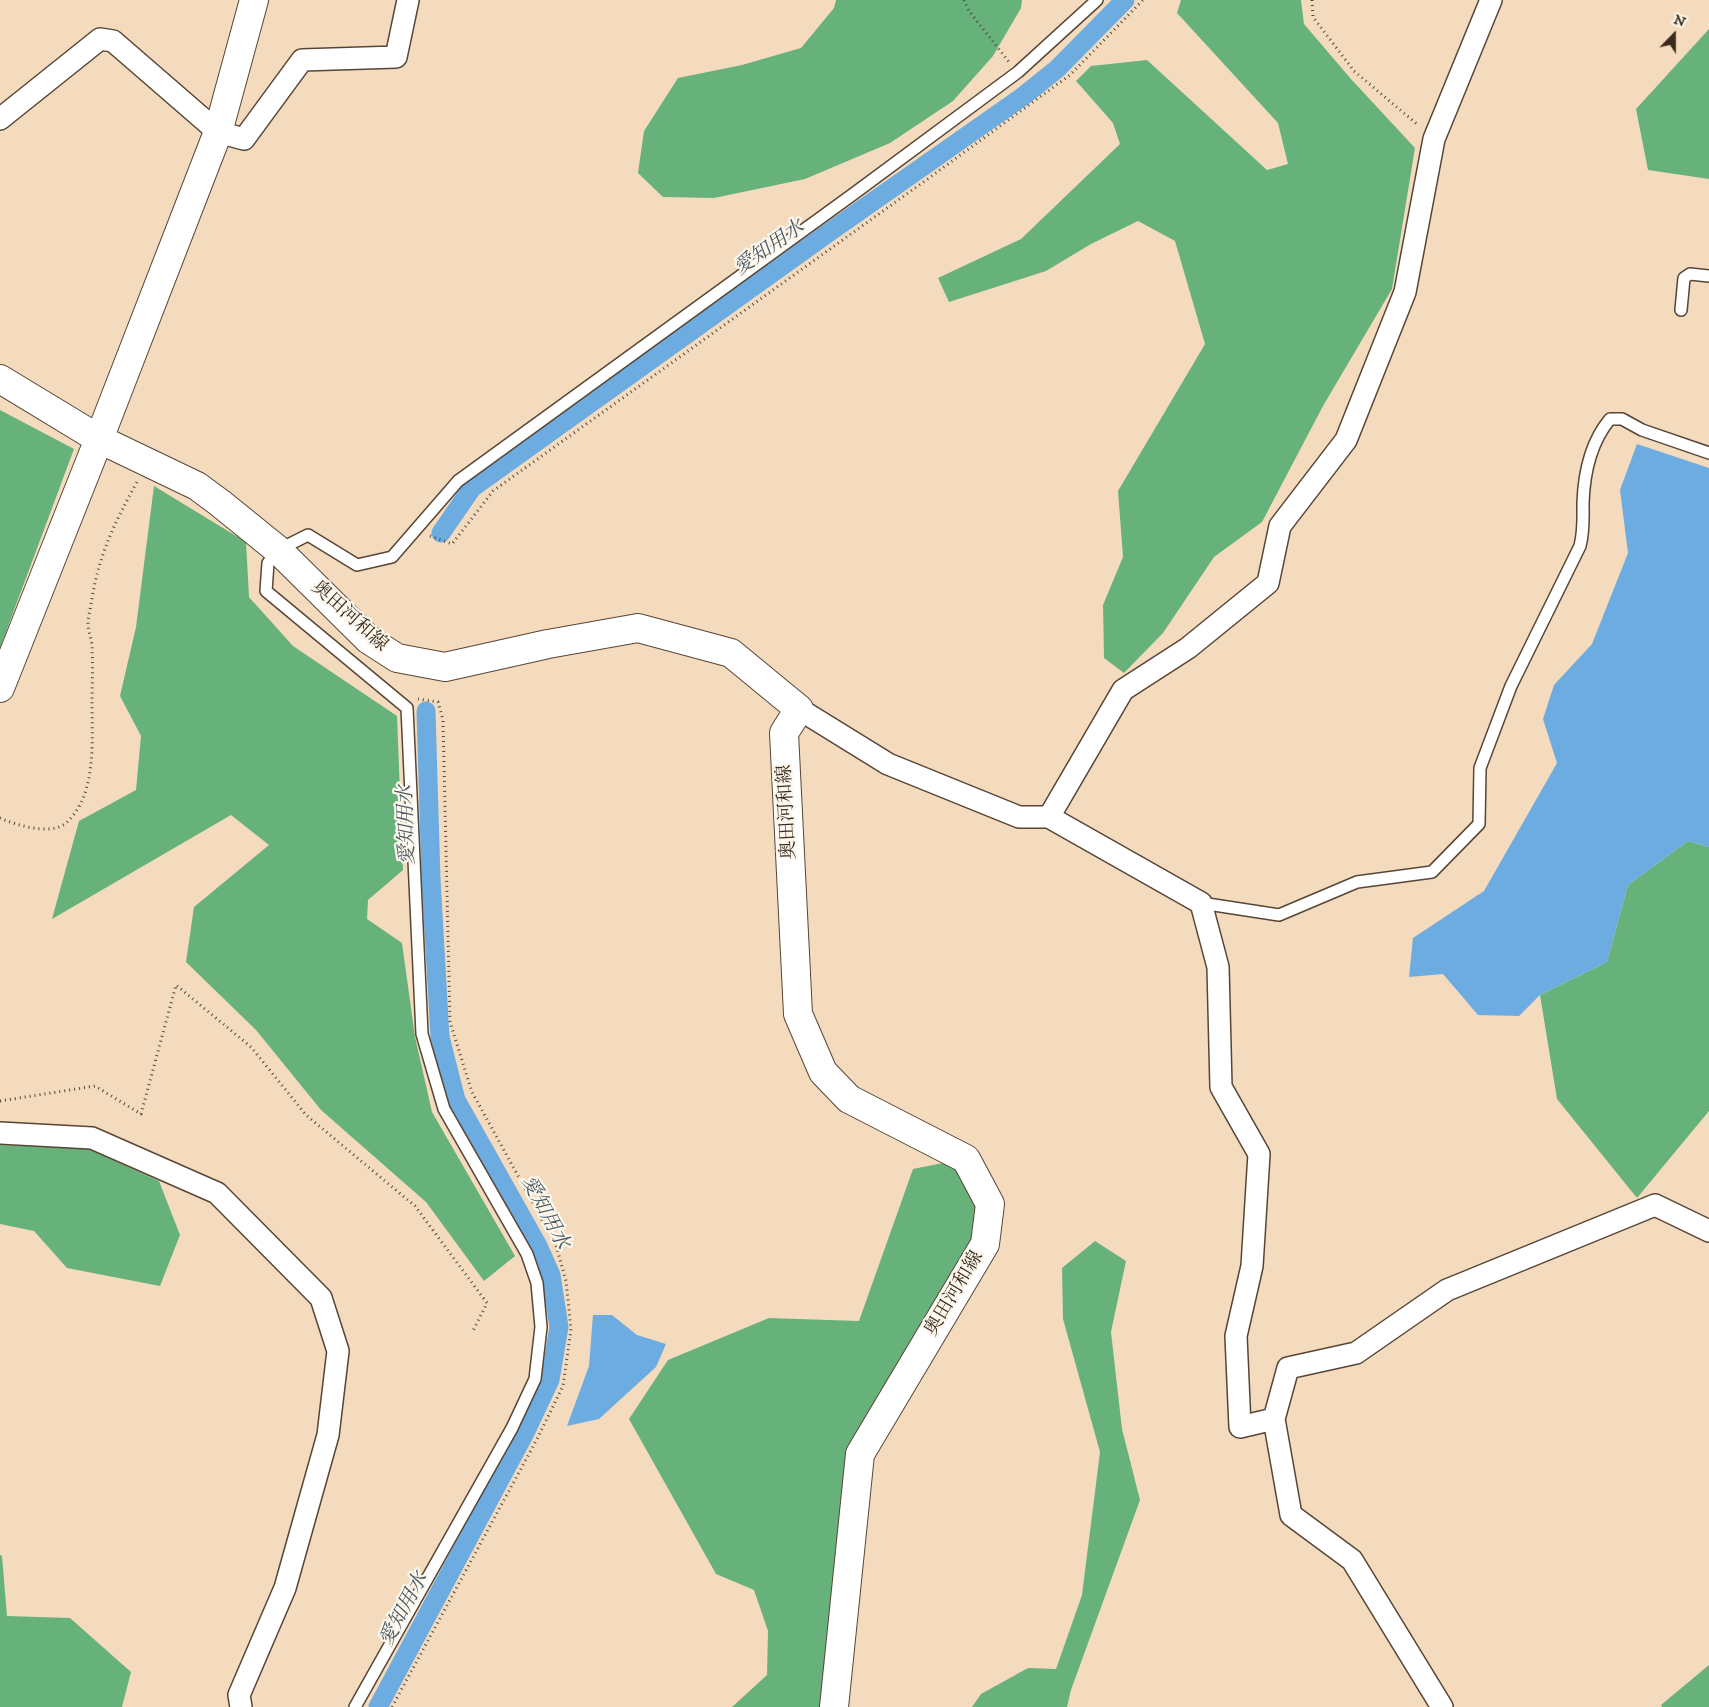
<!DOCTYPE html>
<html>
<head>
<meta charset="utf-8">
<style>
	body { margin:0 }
	#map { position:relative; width:1709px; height:1707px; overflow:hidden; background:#f4dbbe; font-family:"IM FELL DW Pica",serif }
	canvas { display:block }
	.north { position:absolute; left:1649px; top:10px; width:50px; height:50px; -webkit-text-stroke:4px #fbf7ec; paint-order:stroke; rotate:22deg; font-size:14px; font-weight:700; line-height:20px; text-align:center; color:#3b2a1e }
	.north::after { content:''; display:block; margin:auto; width:18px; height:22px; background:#3b2a1e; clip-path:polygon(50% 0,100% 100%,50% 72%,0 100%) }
</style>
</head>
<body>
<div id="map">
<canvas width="1709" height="1707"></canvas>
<div class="north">N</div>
</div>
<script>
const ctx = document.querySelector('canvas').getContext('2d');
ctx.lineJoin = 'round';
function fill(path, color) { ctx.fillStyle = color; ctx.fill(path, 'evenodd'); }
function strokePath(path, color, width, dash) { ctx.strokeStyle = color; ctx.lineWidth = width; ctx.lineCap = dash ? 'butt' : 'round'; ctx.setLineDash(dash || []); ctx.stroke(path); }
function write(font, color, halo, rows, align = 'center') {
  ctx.font = font + ' "IM FELL DW Pica","Noto Serif JP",serif'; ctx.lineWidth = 4.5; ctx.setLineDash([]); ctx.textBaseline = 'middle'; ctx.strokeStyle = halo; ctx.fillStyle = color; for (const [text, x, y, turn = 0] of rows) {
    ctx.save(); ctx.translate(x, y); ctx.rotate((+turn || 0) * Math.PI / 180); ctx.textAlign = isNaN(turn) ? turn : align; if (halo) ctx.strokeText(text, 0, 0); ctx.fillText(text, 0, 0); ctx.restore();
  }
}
fill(new Path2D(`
	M836 0H1022L1021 8 993 56 953 101 890 143 805 179 714 198 663 197 638 173 644 131 678 78 742 65 801 48 834 8Z
	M1181 0H1301L1304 24 1351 79 1415 148 1392 289 1323 406 1262 522 1214 557 1163 633 1124 673 1104 658 1103 605 1123 557 1118 491 1205 344 1175 241 1138 221 1091 244 1046 271 949 302 938 278 1021 239 1120 144 1113 123 1076 81 1091 66 1147 60 1267 170 1288 164 1278 123 1177 13Z
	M1709 29V179L1648 170 1636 109Z
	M0 410 74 449 0 648Z
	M154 486 246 542 249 597 293 646 397 716 403 870 368 900 367 919 402 943 415 1037 432 1112 515 1256 484 1281 426 1202 321 1110 256 1030 186 962 194 907 269 845 231 815 52 919 79 821 136 790 141 736 120 696 136 627Z
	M1688 841 1709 847V1111L1637 1198 1557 1099 1540 995 1607 962 1628 885Z
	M0 1145 86 1148 159 1181 180 1235 160 1286 67 1268 34 1231 0 1224Z
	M953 1161 977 1199 974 1245 852 1448 827 1707H732L767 1675 768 1631 754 1590 716 1574 629 1419 668 1360 769 1318 859 1321 913 1169Z
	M1095 1241 1126 1261 1111 1332 1122 1429 1140 1500 1071 1690 1067 1707H972L981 1694 1028 1668 1056 1669 1082 1595 1100 1452 1063 1319 1062 1268Z
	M0 1555 2 1556 7 1616 70 1618 131 1672 122 1707H0Z
	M1709 1665V1707H1662L1661 1705Z`), '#67b27b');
fill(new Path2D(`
	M1637 444 1709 468V847L1688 841 1628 885 1607 962 1540 995 1519 1016 1478 1015 1443 974 1409 977 1413 938 1484 891 1557 763 1543 719 1554 685 1592 644 1628 553 1620 490Z
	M593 1315H612L637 1335 666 1344 656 1367 599 1419 567 1426 589 1366Z`), '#6dace0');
strokePath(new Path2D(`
	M441 533 472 488 831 231 1022 97 1057 69 1125 0
	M378 1707 525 1433 550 1380 559 1327 551 1275 538 1246 456 1100 440 1037 431 879 426 711`), '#6dace0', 19);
const lane = new Path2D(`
	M1681 310 1684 278 1690 274 1709 276
	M1201 903 1279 915 1357 882 1432 872 1479 824 1480 768 1511 686 1580 546C1584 531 1583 517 1583 503 1584 473 1590 443 1610 419H1622L1642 430 1709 453
	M355 1707 512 1428 535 1379 541 1327 537 1283 527 1254 444 1109 422 1034 407 708 266 591 268 563 278 550 308 535 357 565 392 557 458 481 852 195 1018 72 1097 0`);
const street = new Path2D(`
	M0 119 100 39 113 41 218 132 244 139 302 60 396 57 408 0
	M799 709 888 764 1019 817H1049L1201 903 1218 967 1221 1087 1259 1154 1252 1266 1236 1336 1240 1427 1274 1419
	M1049 817 1123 690 1188 648 1268 583 1280 526 1346 440 1405 292 1434 139 1491 0
	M0 1133 92 1138 217 1193 321 1298 338 1351 328 1435 285 1588 239 1695 241 1707
	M1442 1707 1352 1560 1291 1515 1274 1419 1288 1368 1356 1353 1447 1290 1655 1205 1709 1231`);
const secondary = new Path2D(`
	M0 379 99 439 197 486 220 503 278 550 369 640 397 658 445 667 548 644 638 628 731 653 799 709 784 733 798 1014 823 1072 849 1099 966 1159 990 1204 985 1244 860 1454 834 1707
	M0 688 99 439 218 132 254 0`);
strokePath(lane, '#574536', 14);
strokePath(street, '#574536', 24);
strokePath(secondary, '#574536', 30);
strokePath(new Path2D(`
	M964 0 969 11 1009 62
	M1312 0 1313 17 1354 71 1418 125
	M430 536 452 544 493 491 922 183 1070 75 1143 0
	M0 818C16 825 50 836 66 823 97 795 92 741 92 704 92 685 93 665 92 647 92 639 88 632 88 624 88 616 91 607 92 598 100 552 115 522 137 482
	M0 1101 95 1086 141 1114 176 985 251 1047 306 1115 415 1206 487 1303 472 1333
	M392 1707 537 1439 563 1386 571 1329 566 1281 556 1245 472 1092 450 1022 443 720 438 702 418 699`), '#574536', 3, [1, 4]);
strokePath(lane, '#fff', 11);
strokePath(street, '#fff', 21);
strokePath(secondary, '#fff', 28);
write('19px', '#3b2a1e', '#fbf7ec', [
	["奥田河和線",349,617,42],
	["奥田河和線",788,812,-93],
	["奥田河和線",955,1294,-59]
]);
write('italic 20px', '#4c5862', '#fbf7ec', [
	["愛知用水",770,249,-35],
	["愛知用水",408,825,-92],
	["愛知用水",544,1213,62],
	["愛知用水",405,1610,-62]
]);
</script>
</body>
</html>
